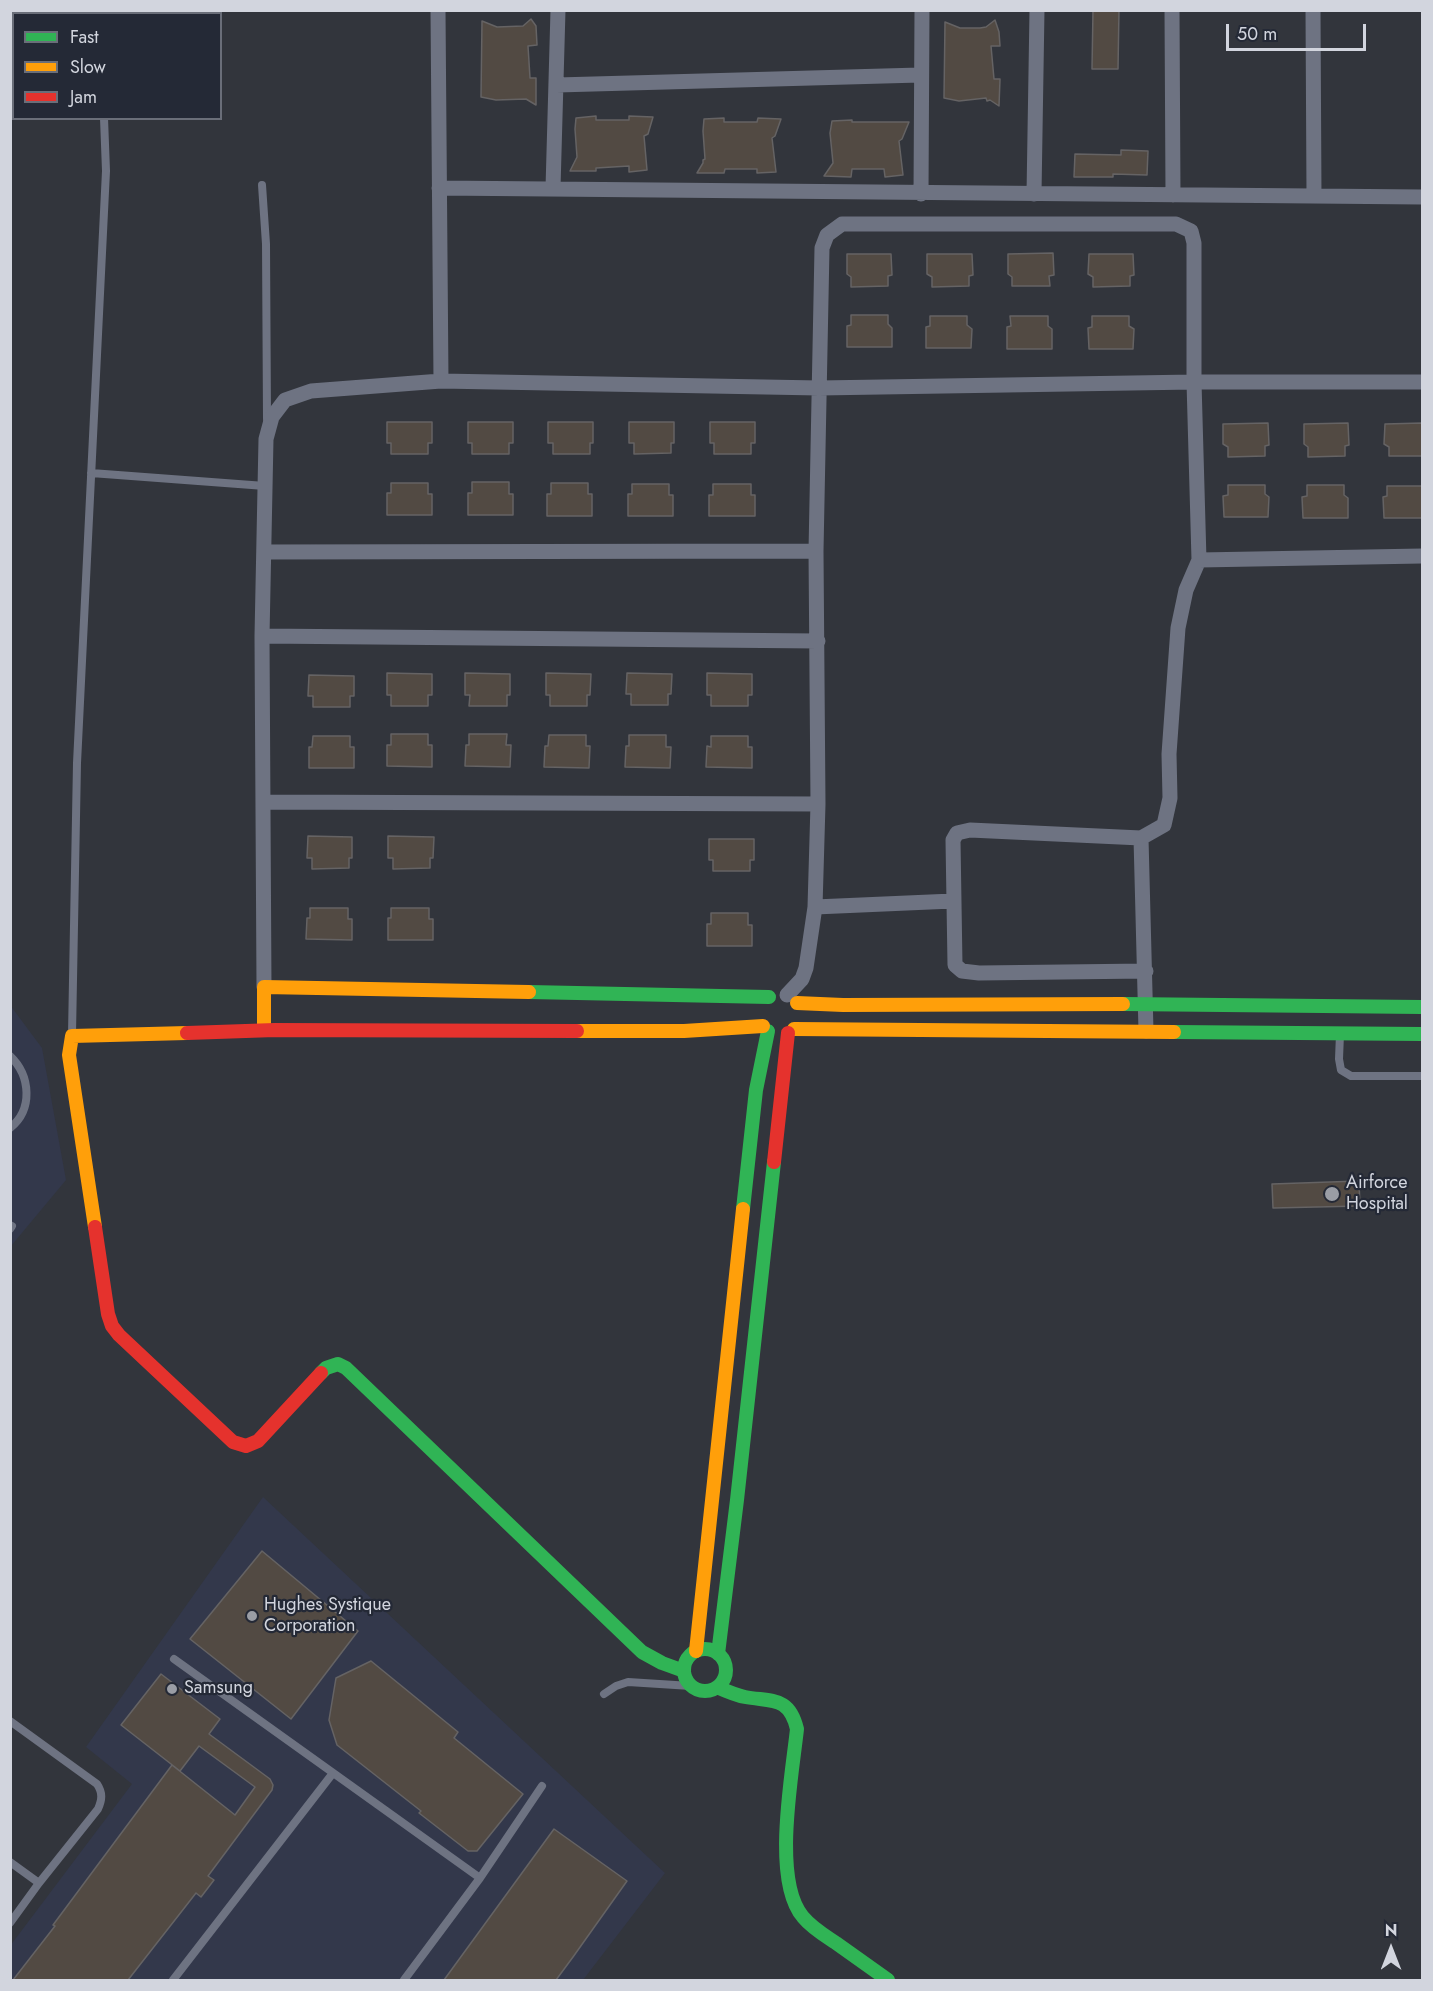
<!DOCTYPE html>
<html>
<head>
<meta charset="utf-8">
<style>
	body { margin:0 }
	#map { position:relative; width:1433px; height:1991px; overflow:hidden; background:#32353c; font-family:Jost,sans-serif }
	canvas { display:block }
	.frame { position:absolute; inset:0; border:12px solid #d2d5de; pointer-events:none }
	.legend { position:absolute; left:12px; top:12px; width:210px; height:108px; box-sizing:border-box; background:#242936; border:2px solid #6a6e79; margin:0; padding:8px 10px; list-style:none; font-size:18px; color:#d2d5de }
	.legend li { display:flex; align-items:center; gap:12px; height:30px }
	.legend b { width:30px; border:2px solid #6a6e79 }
	.north { position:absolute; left:1361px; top:1919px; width:60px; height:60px; -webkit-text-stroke:4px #242936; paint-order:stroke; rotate:0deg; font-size:16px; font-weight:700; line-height:24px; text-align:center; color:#d2d5de }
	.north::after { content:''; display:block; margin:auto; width:21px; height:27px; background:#d2d5de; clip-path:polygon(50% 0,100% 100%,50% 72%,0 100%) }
	.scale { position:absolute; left:1226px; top:24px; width:140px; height:27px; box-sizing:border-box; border:3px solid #d2d5de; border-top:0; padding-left:8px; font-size:18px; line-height:21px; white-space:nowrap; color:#d2d5de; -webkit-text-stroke:4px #242936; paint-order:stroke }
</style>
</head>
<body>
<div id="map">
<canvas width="1433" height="1991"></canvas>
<div class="frame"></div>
<ul class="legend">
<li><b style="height:8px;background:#30b455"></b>Fast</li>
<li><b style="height:8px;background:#ff9f0a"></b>Slow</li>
<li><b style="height:8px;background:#e5322d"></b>Jam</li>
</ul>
<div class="north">N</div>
<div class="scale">50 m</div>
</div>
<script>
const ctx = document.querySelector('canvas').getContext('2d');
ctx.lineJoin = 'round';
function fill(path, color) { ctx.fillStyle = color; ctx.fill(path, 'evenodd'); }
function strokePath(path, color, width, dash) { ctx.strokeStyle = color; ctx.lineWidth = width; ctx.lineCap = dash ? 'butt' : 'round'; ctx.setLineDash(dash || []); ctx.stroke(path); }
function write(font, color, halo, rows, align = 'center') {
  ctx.font = font + ' Jost,sans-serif'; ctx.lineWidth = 4.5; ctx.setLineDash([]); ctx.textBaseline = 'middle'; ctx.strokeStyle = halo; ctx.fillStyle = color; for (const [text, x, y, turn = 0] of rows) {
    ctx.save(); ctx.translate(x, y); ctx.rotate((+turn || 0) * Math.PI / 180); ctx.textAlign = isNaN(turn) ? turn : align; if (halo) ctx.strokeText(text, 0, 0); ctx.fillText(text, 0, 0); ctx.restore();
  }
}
fill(new Path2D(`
	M10 1005 42 1048 66 1180 11 1246Z
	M263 1497 665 1873 583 1980H11L10 1946 132 1784 86 1747Z`), '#33384b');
const building = new Path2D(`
	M1093 10H1119L1118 69H1092Z
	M531 19 536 26 537 45 528 46 530 78H536V105L526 99 496 100 481 97 482 21 497 27 523 26Z
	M995 20 999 32 1000 46H991L994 79H1000L999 106 990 100 987 101 986 98 959 101 944 98 945 22 960 28H980L986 27Z
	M596 116V120H629V116L653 117 648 134 644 136 647 170 629 172V166L596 168V171H570L577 157 575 129 576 118Z
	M724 118V122H757L758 118 781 119 775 136 772 138 776 172 757 173V169H725L724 173H697L703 163V160L705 159 703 131 704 119Z
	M852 120V122H909L902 139 899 141 903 175 885 177 884 169H852L851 177 824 176 833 163 830 133 832 121Z
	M1121 150 1148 151 1147 175 1113 174V177H1074L1075 154 1121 155Z
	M1053 253 1054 275 1049 276 1050 286H1012V277L1008 274V254Z
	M847 254H891L892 275 888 276V286L851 287V277L847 274Z
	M927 254H972L973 275 969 276V286L932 287V277L927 274Z
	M1089 254H1133L1134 275 1130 276V286L1093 287V277L1088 274Z
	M851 315H888V324L892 328V347H847V326L851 325Z
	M930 316H967V325L972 329 971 348H926V327L930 326Z
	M1010 316H1048V326L1052 329V349H1007V327L1011 326Z
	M1092 316H1129V326L1134 329 1133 349H1089L1088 328 1092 327Z
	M387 422H432V443H428V454H391V443H387Z
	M468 422H513V443H509V454H472V443H468Z
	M548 422H593V443H590V454H553V443H548Z
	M629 422H674V443H671V453L634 454V443H629Z
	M710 422H755V443H751V454H714V443H710Z
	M1268 423 1269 445 1265 446V456L1228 457V447L1223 444V424Z
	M1348 423 1349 445 1345 446V456L1308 457V447L1304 444V424Z
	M1422 423V456H1389V447L1384 444 1385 424Z
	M472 482H509V494H513V515H468V493H472Z
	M391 483H428V494H432V515H387V493H391Z
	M551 483H588V494H592V516H547V494H551Z
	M632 484H669V495H673V516H628V494H632Z
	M713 484H751V495H755V516H709V495H713Z
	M1228 485H1265V494L1269 497 1268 517H1224L1223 496 1228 495Z
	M1307 485H1344V495L1348 498V518H1303L1302 497 1307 496Z
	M1387 486H1422V518H1384L1383 497 1387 496Z
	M387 673 432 674V695H428V706H391V695H387Z
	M465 673 510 674V695H507V706H469L470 695H465Z
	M546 673 591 674 590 695H587V706H550V695H546Z
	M627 673 672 674 671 694H668V705H631V694H626Z
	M707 673 752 674V695H748V706H711V695H707Z
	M309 675 354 676V696H350V707H313V696H308Z
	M391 734H428V745H432V767L387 766V745H391Z
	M469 734H507L506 745H511L510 767 465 766 466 745H469Z
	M549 735H586V746H590L589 768 544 767 545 746H548Z
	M629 735H666V747H671L670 768 625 767 626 746H629Z
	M313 736H350V747H354V768H309V747H312Z
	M711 736H748V747H752V768L706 767 707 746 711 747Z
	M308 836 352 837V858H349V868L312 869V858H307Z
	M388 836 434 837 433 858H430V868L393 869V858H388Z
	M709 839H754V860H750V871H713V860H709Z
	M310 908H348V919H352V940L306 939 307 918H310Z
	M391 908H429V919H433V940H388V918H391Z
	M711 913H748V925H752V946H707V924H711Z
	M1359 1181 1360 1206 1273 1208 1272 1184Z
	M262 1551 358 1631 291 1719 190 1639Z
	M371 1661 458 1732 454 1738 523 1794 477 1851H468L419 1813 421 1811 337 1745 329 1720 336 1678Z
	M161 1674 220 1719 209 1734 270 1779 273 1785 272 1790 208 1876 214 1880 201 1897 196 1893 128 1980H13L55 1926 53 1925 172 1765 235 1815 255 1787 199 1746 180 1771 121 1725Z
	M554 1829 627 1881 573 1957 556 1980H444Z`);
fill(building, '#524a43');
strokePath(building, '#656364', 1.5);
strokePath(new Path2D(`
	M262 185 266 244 267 419
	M91 473 265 486
	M72 1034 77 763 106 171 104 118
	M1340 1034 1339 1059 1341 1070 1351 1076H1422
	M10 1056C31 1076 33 1110 10 1128
	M10 1225 12 1226 10 1229
	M174 1659 480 1878
	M604 1694 616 1686 628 1682 691 1686
	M10 1721 97 1784C103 1793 102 1800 98 1809L39 1883 10 1923
	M10 1862 39 1883
	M173 1980 333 1773
	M404 1980 480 1878 542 1786`), '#6e7382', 8);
strokePath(new Path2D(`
	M438 10 441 381
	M1172 10 1173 195
	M1313 10 1314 196
	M557 85 920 75
	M439 188 1422 197
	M553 188 558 10
	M921 194 922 10
	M1034 194 1037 10
	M264 552 816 551
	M262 636 818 641
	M264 802 818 804
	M1141 838 1146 1031
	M815 907 953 901
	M1146 971 979 973 962 971 955 965 953 840 957 833 970 830 1141 838 1164 825 1170 798 1169 754 1178 628 1186 590 1199 560
	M264 987 262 636 266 439 272 417 285 400 311 391 441 381 819 388 1194 382H1422
	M787 995 802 979 806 968 815 907 818 804 816 551 822 248 827 235 842 224H1176L1191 231 1194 243V382L1199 560 1422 556`), '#6e7382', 15);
strokePath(new Path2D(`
	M529 992 769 997
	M1123 1004 1422 1007
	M1174 1032 1422 1034
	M743 1209 756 1090 768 1031
	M321 1373 326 1368 338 1364 346 1368 642 1652 662 1663 684 1671
	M684 1670a21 21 0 1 1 42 0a21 21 0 1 1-42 0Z
	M718 1654 737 1500 774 1162
	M717 1687C726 1691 735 1695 745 1697 772 1702 789 1696 797 1729 792 1776 772 1881 803 1917 812 1928 824 1935 836 1943 853 1955 871 1968 888 1980`), '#30b455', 14);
strokePath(new Path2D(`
	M797 1003 843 1005 1123 1004
	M794 1029 1174 1032
	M264 1030V987L529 992
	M577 1031H684L763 1026
	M95 1227 69 1055 72 1036 187 1033
	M696 1651 743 1209`), '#ff9f0a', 14);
strokePath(new Path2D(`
	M187 1033 275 1030 577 1031
	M774 1162 788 1033
	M95 1227 108 1314 112 1326 119 1335 233 1442 246 1446 258 1441 321 1373`), '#e5322d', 14);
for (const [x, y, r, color] of [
	[1332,1194,8,"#9a9da5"],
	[252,1616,6,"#9a9da5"],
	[172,1689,6,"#9a9da5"]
]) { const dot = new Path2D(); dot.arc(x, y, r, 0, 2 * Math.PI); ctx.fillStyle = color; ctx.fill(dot); strokePath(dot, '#242936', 2); }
write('18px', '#d2d5de', '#242936', [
	["Airforce",1346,1184],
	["Hospital",1346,1205],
	["Hughes Systique",264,1606],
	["Corporation",264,1627],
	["Samsung",184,1689]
], 'left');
</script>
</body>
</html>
